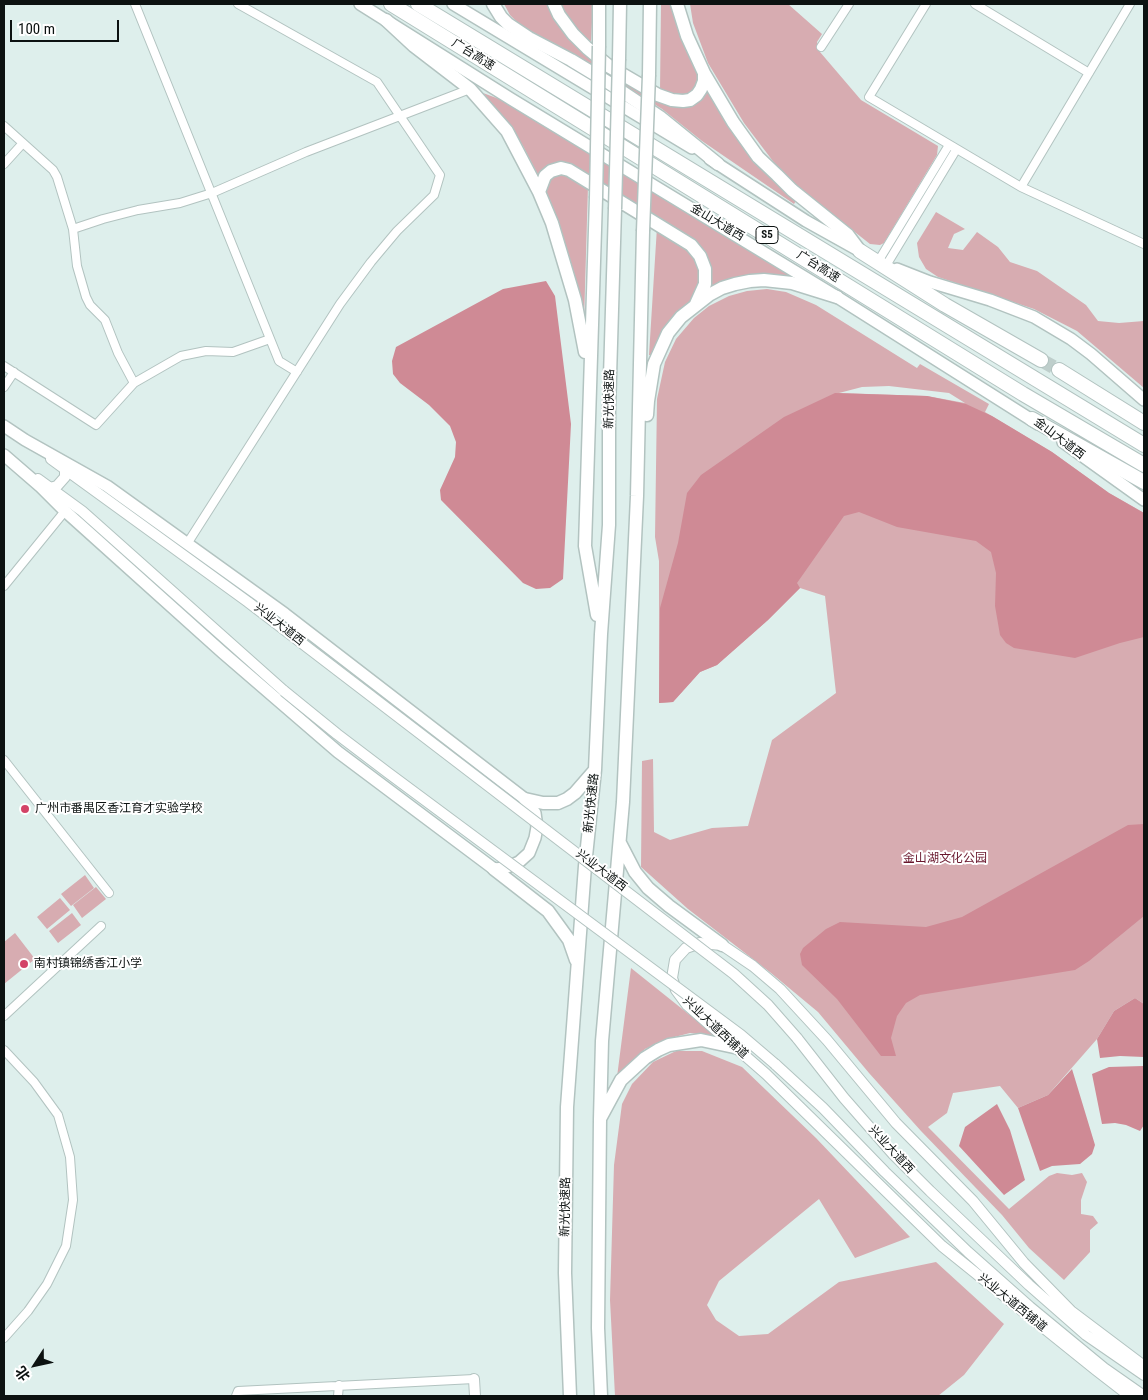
<!DOCTYPE html>
<html>
<head>
<meta charset="utf-8">
<style>
  body { margin:0 }
  #map { position:relative; width:1148px; height:1400px; overflow:hidden; background:#deefec; font-family:"Roboto Condensed","Noto Sans SC",sans-serif }
  canvas { display:block }
  .frame { position:absolute; inset:0; border:5px solid #0c1211; pointer-events:none }
  .north { position:absolute; left:10px; top:1340px; width:50px; height:50px; -webkit-text-stroke:4px #fff; paint-order:stroke; rotate:235deg; font-size:14px; font-weight:700; line-height:20px; text-align:center; color:#0c1211 }
  .north::after { content:''; display:block; margin:auto; width:18px; height:22px; background:#0c1211; clip-path:polygon(50% 0,100% 100%,50% 72%,0 100%) }
  .scale { position:absolute; left:10px; top:20px; width:109px; height:22px; box-sizing:border-box; border:2px solid #0c1211; border-top:0; padding-left:6px; font-size:15px; line-height:18px; white-space:nowrap; color:#0c1211; -webkit-text-stroke:4px #fff; paint-order:stroke }
</style>
</head>
<body>
<div id="map">
<canvas width="1148" height="1400"></canvas>
<div class="frame"></div>
<div class="north">北</div>
<div class="scale">100 m</div>
</div>
<script>
const context = document.querySelector('canvas').getContext('2d');
context.lineJoin = 'round';
function fillPath(path, color) {
  context.fillStyle = color;
  context.fill(path, 'evenodd');
}
function shape(rows) {
  const path = new Path2D();
  for (const r of rows) {
    path.moveTo(r[0], r[1]);
    for (let i = 2; i < r.length; i += 2) path.lineTo(r[i], r[i + 1]);
  }
  return path;
}
function strokePath(path, color, width, dash) {
  context.strokeStyle = color;
  context.lineWidth = width;
  context.lineCap = dash ? 'butt' : 'round';
  context.setLineDash(dash || []);
  context.stroke(path);
}
function label(font, color, halo, rows, align = 'center') {
  context.font = font + ' "Roboto Condensed","Noto Sans SC",sans-serif';
  context.lineWidth = 4;
  context.setLineDash([]);
  context.textBaseline = 'middle';
  context.strokeStyle = halo;
  context.fillStyle = color;
  for (const [text, x, y, turn = 0] of rows) {
    context.save();
    context.translate(x, y);
    context.rotate((+turn || 0) * Math.PI / 180);
    context.textAlign = isNaN(turn) ? turn : align;
    if (halo) context.strokeText(text, 0, 0);
    context.fillText(text, 0, 0);
    context.restore();
  }
}
const green = shape([
  [504,4,549,4,555,18,668,105,680,108,695,105,702,98,708,89,797,199,794,204,702,141,662,109,588,62,535,34,518,23,510,15],
  [558,4,593,4,591,41,585,39],
  [661,4,673,4,699,73,697,89,690,94,680,96,660,90],
  [690,4,788,4,822,34,817,42,820,52,861,100,938,146,937,155,884,243,880,245,870,244,785,177,744,123,708,63,693,23],
  [483,93,510,103,796,279,706,292,707,261,565,164,539,177,523,146,510,127],
  [565,173,588,186,584,321,546,194,545,184,549,177],
  [936,212,965,229,954,234,948,248,963,250,977,232,998,247,1010,262,1037,271,1086,305,1098,321,1119,323,1144,321,1144,388,1077,331,1034,309,938,277,926,269,919,257,917,243],
  [657,227,694,254,701,269,701,284,692,302,653,355,649,355],
  [767,289,786,292,816,305,917,368,920,364,989,404,985,412,1052,452,1109,493,1144,513,1144,1004,1135,998,1114,1011,1097,1039,1048,1095,1018,1108,1000,1086,953,1093,947,1113,928,1127,1009,1209,1049,1176,1057,1173,1072,1175,1082,1173,1087,1182,1081,1200,1081,1214,1093,1216,1098,1223,1090,1230,1090,1252,1064,1280,1029,1248,1002,1215,921,1131,869,1073,818,1012,771,973,688,909,641,867,642,761,653,759,654,832,670,840,712,828,748,826,772,740,836,693,825,596,800,588,768,620,717,665,700,672,673,702,659,703,659,561,655,537,657,399,665,362,676,339,694,318,709,306,729,296,747,291],
  [889,386,949,393,965,403,927,396,839,393,862,387],
  [85,875,94,888,71,906,61,894],
  [96,887,106,899,82,918,73,905],
  [60,898,70,910,47,929,37,917],
  [72,913,81,925,58,943,49,931],
  [15,933,35,959,4,984,4,942],
  [631,968,716,1036,690,1033,667,1039,645,1049,631,1062,617,1077],
  [676,1051,702,1051,742,1067,816,1138,910,1237,855,1258,819,1199,719,1281,707,1305,716,1320,739,1336,768,1334,839,1282,936,1262,1004,1324,964,1375,938,1396,615,1396,610,1300,614,1165,622,1104,632,1084,653,1062]
]);
const water = shape([
  [546,281,555,296,571,424,563,579,550,588,536,589,523,583,441,500,440,490,455,457,456,442,450,426,429,405,400,383,393,374,392,361,396,347,503,289],
  [835,393,927,396,966,404,992,416,1052,452,1109,493,1144,513,1144,637,1120,643,1075,658,1014,648,1006,643,1000,635,995,606,996,573,991,552,976,541,897,527,859,512,844,516,797,583,800,588,768,620,717,665,700,672,673,702,659,703,660,608,678,543,687,493,701,475,784,417],
  [1144,824,1144,916,1089,961,1075,970,920,995,906,1003,897,1016,891,1038,896,1056,881,1056,837,999,802,965,800,954,803,948,826,929,840,922,926,927,962,917,1128,825],
  [1135,998,1144,1004,1144,1057,1120,1056,1100,1058,1097,1039,1114,1011],
  [1143,1066,1144,1067,1144,1125,1140,1131,1126,1125,1115,1123,1102,1124,1092,1074,1109,1067],
  [1072,1069,1095,1145,1092,1154,1080,1164,1052,1166,1040,1171,1018,1108,1048,1095],
  [997,1104,1010,1130,1025,1180,1004,1195,959,1146,965,1127]
]);
const motorwayTunnel = shape([
  [1041,360,1059,370]
]);
const minor = shape([
  [135,4,279,361,297,372],
  [926,4,869,97,1021,187,1130,4],
  [975,4,1089,73],
  [821,47,849,4],
  [4,126,53,170,57,177,73,229,77,266,86,297,90,305,105,320,118,353,134,383,181,356,206,351,233,352,270,339],
  [4,164,23,143],
  [1021,187,1144,244],
  [73,229,103,219,138,210,180,203,212,193,306,152,470,89],
  [879,260,949,145],
  [887,264,956,150],
  [4,366,96,425,134,383],
  [4,387,14,372],
  [187,544,340,304,371,262,397,231,434,195,440,175,377,82,238,4],
  [4,586,65,511],
  [4,760,109,893],
  [4,1016,101,926],
  [4,1050,34,1082,58,1115,70,1157,73,1200,66,1246,47,1284,28,1311,4,1338],
  [236,1396,238,1391,474,1379],
  [338,1396,339,1385]
]);
const tertiary = shape([
  [51,459,248,602,290,634],
  [38,479,82,511,284,691],
  [50,488,57,486,65,477,65,470],
  [797,1038,844,1098,893,1154,930,1191,1029,1285,1086,1335,1144,1375],
  [775,1064,823,1108,885,1172,968,1252,1030,1307,1104,1368,1144,1396],
  [474,1379,475,1396],
  [1133,1396,1127,1394,1096,1370,942,1246,766,1074,687,1005,676,990,672,978,675,960,686,948,700,943,722,945,753,966,780,989,827,1040,896,1123,973,1201,1024,1263,1071,1311,1144,1366]
]);
const secondary = shape([
  [360,4,511,99,837,297,1038,424],
  [453,4,692,148],
  [710,159,806,221,858,250],
  [897,269,930,282,990,300,1034,317,1071,339,1091,354,1144,400],
  [4,426,25,440,107,486,285,614,525,799,535,813,537,827,535,838,529,853,519,862,505,868,494,869,338,752,222,652,65,511,41,487,4,455],
  [1063,442,1144,500]
]);
const trunk = shape([
  [493,4,501,17,508,24,529,38,571,60,609,83,660,117,718,164],
  [554,4,559,15,573,34,587,48,610,67,658,95,672,100,683,101,690,100,697,95,701,89,704,81,704,73],
  [599,4,599,46],
  [677,4,687,36,704,73,733,122,758,157,777,175,792,190,848,235,860,251],
  [386,20,414,46,470,89,507,131,539,192,552,223,575,300,585,352],
  [619,59,620,4],
  [649,75,650,4],
  [539,192,545,176,551,171,561,168,569,170,691,245,700,256,705,269,705,284,696,304],
  [596,198,585,546,597,615],
  [647,415,648,401,654,364,668,333,681,317,709,295,722,288,735,284,750,281,764,280,792,283,837,297],
  [525,799,543,803,558,803,567,799,575,793,595,770],
  [620,843,635,872,648,888,669,906,722,945],
  [494,869,548,911,569,940,576,960],
  [601,1117,621,1080,645,1058,658,1050,669,1045,701,1040,734,1047],
  [570,1396,565,1273,567,1107,585,866,595,770,601,634,609,525,609,410,615,209],
  [601,1396,598,1328,600,1119,602,1041,623,802,637,496,643,231]
]);
const motorway = shape([
  [391,4,1023,394,1144,465],
  [418,4,1144,445],
  [860,251,945,305,1041,360],
  [1059,370,1144,423],
  [1032,419,1144,482]
]);
const tertiaryBridge = shape([
  [290,634,734,974,768,1005,797,1038],
  [284,691,337,734,387,772,741,1035,775,1064]
]);
const trunkBridge = shape([
  [596,198,599,46],
  [615,209,619,59],
  [643,231,649,75]
]);
const markers = [
  [25,809,5,"#d34367"],
  [24,964,5,"#d34367"]
];
const shields = [
  [767,235,22]
];
const shieldNames = [
  ["S5",767,235]
];
const streetNames = [
  ["广台高速",473,55,32],
  ["金山大道西",717,223,31],
  ["广台高速",818,267,32],
  ["新光快速路",610,399,-89],
  ["金山大道西",1059,439,37],
  ["兴业大道西",279,625,38],
  ["新光快速路",592,803,-84],
  ["兴业大道西",601,871,37],
  ["兴业大道西铺道",715,1028,43],
  ["兴业大道西",891,1150,47],
  ["新光快速路",566,1207,-89],
  ["兴业大道西铺道",1012,1303,39]
];
const poiNames = [
  ["广州市番禺区香江育才实验学校",35,809],
  ["南村镇锦绣香江小学",34,964]
];
const parkNames = [
  ["金山湖文化公园",945,859]
];
fillPath(green, '#d7acb1');
fillPath(water, '#cf8a95');
strokePath(motorwayTunnel, '#bececb', 14, [14, 7]);
strokePath(minor, '#b2c3c0', 10);
strokePath(tertiary, '#b2c3c0', 12);
strokePath(secondary, '#b2c3c0', 14);
strokePath(trunk, '#b2c3c0', 15);
strokePath(motorway, '#b2c3c0', 16);
strokePath(minor, '#fff', 8);
strokePath(tertiary, '#fff', 10);
strokePath(secondary, '#fff', 11);
strokePath(trunk, '#fff', 12);
strokePath(motorway, '#fff', 14);
strokePath(tertiaryBridge, '#b2c3c0', 12, []);
strokePath(trunkBridge, '#b2c3c0', 15, []);
strokePath(tertiaryBridge, '#fff', 10);
strokePath(trunkBridge, '#fff', 12);
for (const [x, y, r, color] of markers) {
  const dot = new Path2D();
  dot.arc(x, y, r, 0, 2 * Math.PI);
  context.fillStyle = color;
  context.fill(dot);
  strokePath(dot, '#fff', 2);
}
for (const [x, y, w] of shields) {
  const box = new Path2D();
  box.roundRect(x - w / 2, y - 8.5, w, 17, 4);
  context.fillStyle = '#fff';
  context.fill(box);
  strokePath(box, '#0c1211', 1);
}
label('bold 11px', '#0c1211', null, shieldNames);
label('12px', '#0c1211', '#fff', streetNames);
label('12px', '#0c1211', '#fff', poiNames, 'left');
label('12px', '#68162c', '#fff', parkNames);
</script>
</body>
</html>
